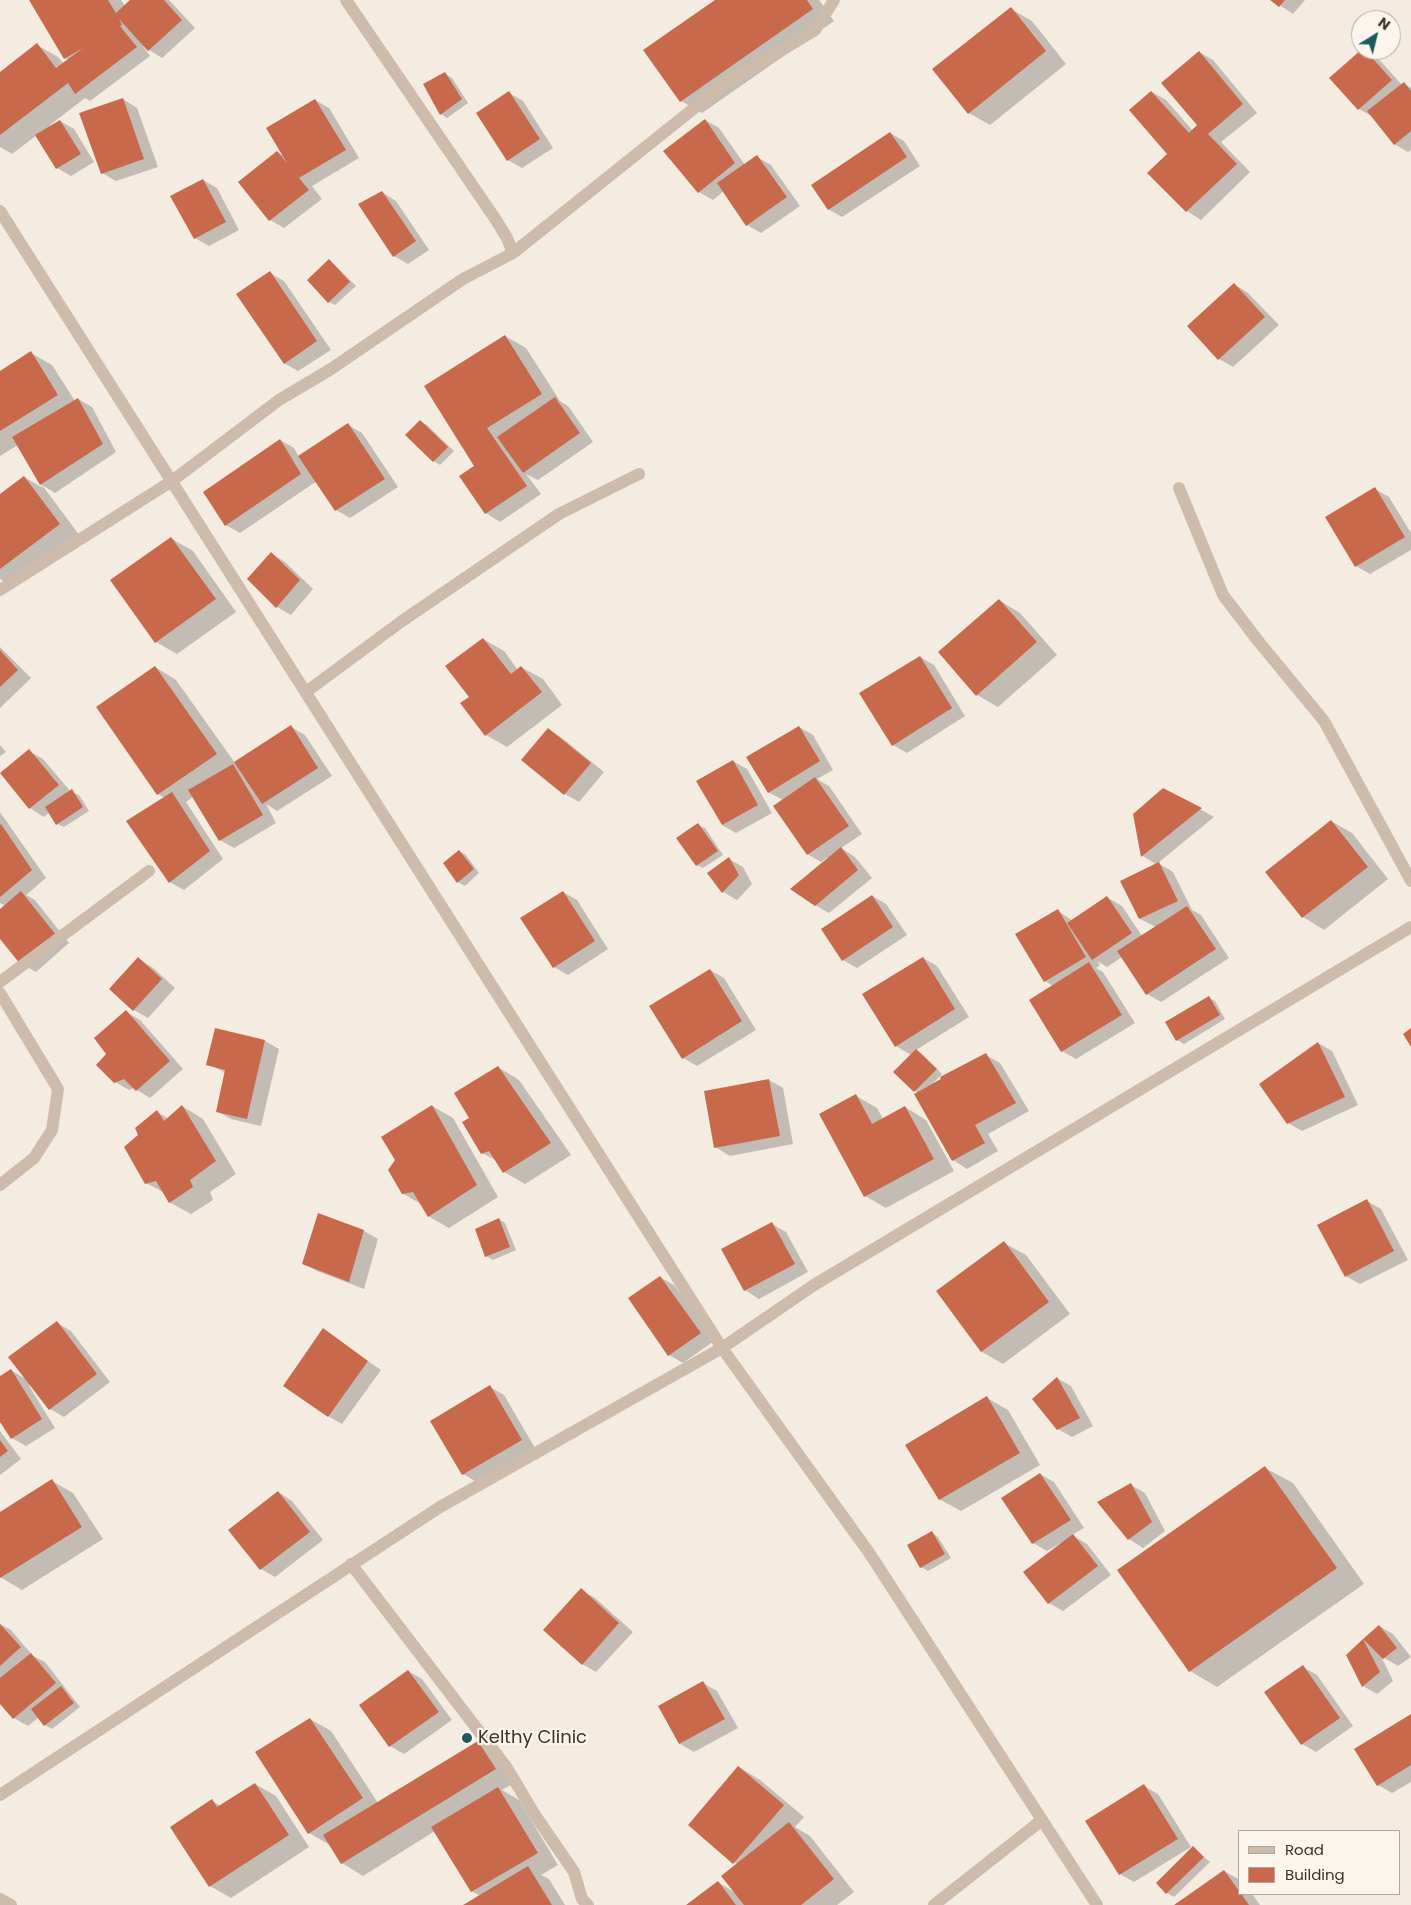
<!DOCTYPE html>
<html>
<head>
<meta charset="utf-8">
<style>
  body { margin:0 }
  #map { position:relative; width:1411px; height:1905px; overflow:hidden; background:#f4ebe1; font-family:Poppins,sans-serif }
  canvas { display:block }
  .legend { position:absolute; left:1238px; top:1830px; width:162px; height:65px; box-sizing:border-box; background:#fbf5ee; border:1px solid #aea6a0; margin:0; padding:6px 9px; list-style:none; font-size:15px; color:#3b302b }
  .legend li { display:flex; align-items:center; gap:10px; height:25px }
  .legend b { width:25px; border:1px solid #aea6a0 }
  .north { position:absolute; left:1351px; top:10px; width:50px; height:50px; box-sizing:border-box; background:#fbf5ee; border:1px solid #aea6a0; border-radius:50%; rotate:36deg; font-size:14px; font-weight:700; line-height:20px; text-align:center; color:#3b302b }
  .north::after { content:''; display:block; margin:auto; width:18px; height:22px; background:#1f5a5e; clip-path:polygon(50% 0,100% 100%,50% 72%,0 100%) }
</style>
</head>
<body>
<div id="map">
<canvas width="1411" height="1905"></canvas>
<ul class="legend">
<li><b style="height:6px;background:#cdbbac"></b>Road</li>
<li><b style="height:14px;background:#c8694b"></b>Building</li>
</ul>
<div class="north">N</div>
</div>
<script>
const context = document.querySelector('canvas').getContext('2d');
context.lineJoin = 'round';
function fillPath(path, color) {
  context.fillStyle = color;
  context.fill(path, 'evenodd');
}
function shape(rows) {
  const path = new Path2D();
  for (const r of rows) {
    path.moveTo(r[0], r[1]);
    for (let i = 2; i < r.length; i += 2) path.lineTo(r[i], r[i + 1]);
  }
  return path;
}
function strokePath(path, color, width, dash) {
  context.strokeStyle = color;
  context.lineWidth = width;
  context.lineCap = dash ? 'butt' : 'round';
  context.setLineDash(dash || []);
  context.stroke(path);
}
function label(font, color, halo, rows, align = 'center') {
  context.font = font + ' Poppins,sans-serif';
  context.lineWidth = 4.5;
  context.setLineDash([]);
  context.textBaseline = 'middle';
  context.strokeStyle = halo;
  context.fillStyle = color;
  for (const [text, x, y, turn = 0] of rows) {
    context.save();
    context.translate(x, y);
    context.rotate((+turn || 0) * Math.PI / 180);
    context.textAlign = isNaN(turn) ? turn : align;
    if (halo) context.strokeText(text, 0, 0);
    context.fillText(text, 0, 0);
    context.restore();
  }
}
const shadow = shape([
  [31,0,121,0,125,6,132,0,169,0,195,28,162,58,149,50,144,45,143,46,150,56,90,101,85,98,50,125,51,127,60,121,74,129,94,162,71,176,57,168,37,135,12,154,0,147,0,73,37,45,58,57,64,64,69,60,65,58],
  [717,0,819,0,834,21,702,113,681,101],
  [1272,0,1305,0,1293,14],
  [1011,9,1032,21,1066,64,990,125,969,113],
  [1362,50,1377,57,1402,85,1404,84,1411,88,1411,150,1408,152,1394,144,1373,117,1359,109],
  [1199,52,1213,60,1257,113,1221,142,1250,172,1201,220,1187,211,1149,173,1168,154,1152,92,1166,100,1193,131,1199,125],
  [445,74,452,78,468,103,447,118,441,114],
  [509,93,523,101,553,148,522,168,508,160],
  [123,99,137,108,158,167,116,181,102,173],
  [315,100,329,108,359,158,312,186,322,199,284,228,270,220,239,182,277,152,285,156],
  [705,120,719,128,745,165,757,157,771,165,800,206,761,233,747,225,724,191,713,200,699,192],
  [890,133,904,141,920,166,842,217,828,209],
  [203,180,217,188,239,230,209,246,195,238],
  [382,192,396,201,429,250,408,264,394,256],
  [329,261,335,265,356,286,335,305,329,302],
  [270,273,284,281,331,350,298,371,284,363],
  [1234,284,1248,293,1279,325,1233,367,1219,359],
  [505,336,526,348,560,401,569,407,593,442,538,480,526,474,541,494,500,522,486,513,461,476,476,466],
  [31,353,52,365,75,401,78,399,92,407,116,452,55,493,42,485,80,536,14,587,0,579,0,496,24,477,43,488,18,445,0,456,0,372],
  [420,421,427,425,454,451,440,465,434,461],
  [348,425,362,433,398,487,350,518,336,510,317,481,240,533,226,525,280,440,294,448,299,457],
  [1375,489,1389,497,1411,533,1411,550,1370,574,1356,566],
  [172,539,193,551,236,612,177,654,156,642],
  [272,554,285,562,313,589,291,615,277,607,249,578],
  [999,600,1020,613,1057,655,998,707,977,695],
  [483,639,504,651,518,670,521,667,543,679,562,705,507,747,486,735,470,697],
  [0,647,31,678,0,708],
  [920,657,934,665,965,716,907,753,893,745],
  [155,667,176,680,235,763,291,727,305,735,332,776,277,811,266,804,276,823,234,848,220,840,194,796,186,802,223,859,184,890,170,882,165,798,158,794,98,708],
  [799,727,813,735,833,770,817,779,829,786,862,834,841,848,855,857,872,878,829,913,815,905,829,859,828,857,821,862,807,854,783,800,768,792],
  [548,729,562,738,604,772,579,802,565,794,523,760],
  [0,745,6,752,0,756],
  [29,751,43,759,71,792,79,795,89,811,64,827,57,824,50,812,44,817,30,808,2,773],
  [733,761,747,769,772,813,736,833,722,825],
  [1164,789,1214,817,1158,863,1173,872,1192,910,1201,915,1229,958,1161,1002,1147,994,1122,957,1107,967,1097,961,1100,965,1096,968,1103,972,1135,1023,1076,1059,1062,1051,1053,986,1045,981,1058,911,1073,921,1108,898,1122,906,1142,936,1156,927,1140,919,1122,881,1157,865,1143,856,1134,814],
  [0,812,46,878,26,895,35,900,69,943,36,972,22,964,0,937,0,910,5,906,0,903],
  [1331,821,1352,833,1388,879,1324,930,1303,917,1267,872],
  [698,825,705,828,723,855,703,868,697,865],
  [459,851,466,855,479,873,465,886,458,882],
  [729,859,743,867,752,884,737,900,723,892],
  [563,892,577,900,608,949,568,975,554,967],
  [872,896,886,904,907,935,857,968,843,960],
  [923,958,937,966,969,1017,916,1050,922,1054,942,1074,932,1084,986,1055,1000,1063,1029,1111,988,1134,998,1151,967,1169,953,1160,916,1094,918,1093,895,1072,911,1055,896,1046],
  [138,959,152,967,175,988,148,1018,134,1010],
  [710,970,724,978,756,1030,697,1066,683,1058],
  [1209,998,1215,1001,1225,1019,1184,1044,1177,1040],
  [126,1012,140,1020,183,1069,150,1098,134,1088,129,1090,115,1082,108,1054],
  [265,1041,279,1049,261,1126,231,1119,217,1111,226,1073,208,1064],
  [1318,1043,1332,1051,1358,1105,1302,1131,1288,1123],
  [498,1067,519,1080,571,1155,525,1184,504,1172,497,1161,482,1153,470,1118],
  [769,1080,783,1088,793,1144,730,1156,715,1147],
  [856,1096,877,1108,883,1119,905,1107,926,1120,954,1171,886,1208,865,1196],
  [182,1106,203,1119,236,1174,210,1192,213,1200,191,1214,169,1202,165,1193,146,1183,140,1135,157,1112,169,1119],
  [432,1106,453,1118,498,1197,449,1228,428,1216,421,1204,402,1193],
  [1367,1201,1381,1209,1408,1260,1360,1284,1346,1276],
  [319,1214,364,1231,378,1239,364,1289,317,1271,303,1263],
  [499,1219,505,1223,516,1250,493,1260,486,1256],
  [772,1224,786,1232,808,1272,759,1299,745,1290],
  [1004,1243,1026,1255,1070,1314,1003,1364,982,1352,938,1292],
  [660,1277,674,1285,714,1341,683,1363,669,1355],
  [57,1323,71,1331,110,1382,64,1417,50,1409,31,1385,29,1386,55,1428,26,1446,12,1438,0,1419,0,1377,11,1370,27,1380],
  [323,1330,381,1370,342,1424,328,1416],
  [1057,1378,1071,1386,1093,1426,1072,1437,1058,1429],
  [490,1387,504,1395,535,1448,477,1482,463,1474],
  [987,1398,1008,1410,1040,1465,961,1511,939,1499],
  [0,1431,21,1459,0,1475],
  [1265,1468,1293,1483,1364,1584,1217,1687,1190,1671],
  [1040,1474,1054,1482,1084,1528,1072,1535,1087,1544,1111,1575,1063,1611,1049,1603,1062,1544,1061,1543,1047,1551,1033,1543,1003,1498],
  [52,1481,73,1493,103,1539,22,1590,0,1577,0,1513],
  [1131,1485,1145,1493,1165,1531,1143,1548,1129,1539,1099,1502],
  [278,1492,292,1501,323,1540,275,1577,261,1569,230,1530],
  [932,1533,938,1537,951,1558,928,1571,921,1567],
  [581,1590,595,1598,633,1632,596,1672,582,1664],
  [0,1624,11,1630,33,1656,45,1662,80,1707,52,1729,45,1725,39,1717,28,1726,14,1718,0,1702],
  [1379,1626,1393,1634,1411,1657,1398,1666,1381,1656,1393,1681,1377,1694,1363,1686,1347,1655],
  [1303,1667,1317,1675,1353,1726,1316,1752,1302,1744],
  [408,1671,422,1679,452,1720,404,1754,390,1746],
  [703,1683,717,1691,738,1728,694,1752,680,1744,660,1707],
  [1411,1715,1411,1782,1392,1793,1378,1785],
  [310,1719,331,1731,378,1803,478,1742,499,1754,516,1782,502,1790,519,1800,558,1865,541,1875,549,1879,565,1905,465,1905,480,1896,472,1891,435,1831,363,1876,342,1863,330,1845,309,1833],
  [739,1767,760,1780,804,1817,795,1827,810,1836,854,1892,837,1905,688,1905,718,1882,734,1892,737,1864,690,1825],
  [255,1784,276,1796,309,1847,231,1898,210,1886,212,1801,221,1806],
  [1144,1786,1158,1794,1191,1847,1134,1882,1120,1874],
  [1193,1848,1210,1862,1174,1897,1167,1893,1158,1883],
  [1224,1871,1240,1880,1240,1894,1252,1894,1260,1905,1176,1905]
]);
const building = shape([
  [29,0,108,0,116,13,130,0,164,0,182,20,148,51,119,19,122,25,120,26,137,47,75,94,68,83,0,135,0,72,37,43,56,68,83,48,64,59],
  [715,0,807,0,813,9,680,102,643,50],
  [1270,0,1285,0,1279,7],
  [1011,7,1046,51,968,114,932,69],
  [1361,50,1365,50,1392,80,1358,110,1329,78],
  [1199,51,1243,104,1208,134,1237,164,1186,212,1147,173,1167,154,1129,110,1151,91,1189,133,1197,125,1161,83],
  [445,72,462,99,440,115,423,84],
  [1404,82,1411,91,1411,131,1394,145,1367,111],
  [509,91,540,139,507,161,476,113],
  [123,98,144,159,101,174,79,113],
  [315,99,346,150,299,178,309,190,269,221,238,182,277,151,287,163,266,128],
  [705,119,735,163,698,193,663,151],
  [60,120,81,154,56,169,35,135],
  [890,132,907,157,828,210,811,185],
  [757,155,787,197,746,226,717,183],
  [203,179,226,222,194,239,170,196],
  [382,191,416,241,393,257,358,204],
  [329,259,350,282,328,303,307,280],
  [270,271,317,341,284,364,236,294],
  [1234,283,1265,317,1218,360,1187,326],
  [505,335,542,394,487,428,527,486,485,514,459,476,474,466,424,386],
  [31,351,58,395,0,431,0,371],
  [555,397,580,433,523,473,497,437],
  [78,398,103,444,40,485,12,437],
  [420,420,448,447,433,462,405,435],
  [348,423,385,479,335,511,298,456],
  [280,439,301,474,225,526,203,492],
  [24,476,60,524,0,569,0,494],
  [1375,487,1405,537,1355,567,1325,517],
  [171,537,216,599,155,643,110,580],
  [271,552,300,580,276,608,247,579],
  [999,599,1037,642,976,696,938,652],
  [483,638,511,674,521,666,542,692,485,736,460,703,469,697,445,666],
  [0,650,18,670,0,687],
  [920,656,952,708,892,746,859,693],
  [155,666,217,754,157,795,96,707],
  [291,725,318,768,262,804,234,762],
  [799,726,820,761,768,793,746,757],
  [548,728,591,763,564,795,521,760],
  [29,749,59,785,29,809,0,773],
  [733,760,758,805,722,825,696,781],
  [233,764,263,815,219,841,188,790],
  [815,777,849,826,807,855,773,806],
  [1163,788,1202,808,1141,857,1133,814],
  [72,789,83,807,56,825,45,807],
  [172,792,210,851,169,883,126,821],
  [1331,820,1368,867,1302,918,1265,872],
  [698,823,718,851,696,866,676,838],
  [1,824,32,870,0,897,0,825],
  [841,847,858,870,815,906,790,889],
  [459,850,474,869,457,883,443,863],
  [729,857,739,875,722,893,707,873],
  [1159,862,1178,901,1139,919,1120,881],
  [21,891,56,935,21,965,0,939,0,909],
  [563,891,595,941,553,968,520,918],
  [872,895,893,927,842,961,821,929],
  [1107,896,1132,933,1092,960,1067,923],
  [1187,906,1216,949,1146,995,1117,951],
  [1058,909,1086,957,1044,982,1015,934],
  [138,957,162,979,133,1011,109,989],
  [923,957,955,1009,895,1047,862,994],
  [1089,962,1122,1015,1061,1052,1029,1000],
  [710,969,742,1021,682,1059,649,1006],
  [1209,996,1220,1015,1176,1041,1165,1022],
  [126,1010,170,1061,136,1091,124,1079,114,1083,96,1065,106,1054,94,1038],
  [215,1028,265,1040,247,1119,216,1112,225,1070,206,1065],
  [1411,1028,1411,1047,1403,1034],
  [1318,1042,1345,1097,1287,1124,1259,1084],
  [916,1049,937,1069,914,1092,893,1072],
  [986,1053,1016,1103,975,1125,985,1143,952,1161,914,1094,941,1079,940,1077],
  [498,1066,551,1143,503,1173,489,1151,481,1154,462,1122,469,1118,454,1093],
  [769,1079,780,1136,714,1148,704,1091],
  [856,1094,872,1124,905,1106,934,1159,864,1197,819,1114],
  [182,1105,216,1161,190,1180,193,1187,169,1203,156,1181,145,1184,124,1147,138,1135,135,1128,157,1110,164,1121],
  [432,1105,477,1185,428,1217,413,1192,402,1194,388,1170,395,1160,381,1137],
  [1367,1199,1394,1251,1345,1277,1317,1225],
  [318,1213,364,1230,349,1282,302,1264],
  [499,1218,510,1247,485,1257,475,1229],
  [772,1222,795,1264,744,1291,721,1249],
  [1004,1241,1049,1302,981,1352,936,1291],
  [660,1276,701,1333,668,1356,628,1298],
  [57,1321,97,1374,49,1410,8,1357],
  [323,1328,368,1361,328,1417,283,1386],
  [11,1369,42,1419,11,1439,0,1422,0,1376],
  [1057,1377,1080,1418,1057,1430,1032,1399],
  [490,1385,522,1440,462,1475,430,1421],
  [987,1396,1020,1453,939,1500,905,1445],
  [0,1440,8,1451,0,1457],
  [1265,1466,1337,1568,1189,1672,1117,1570],
  [1040,1473,1071,1520,1032,1544,1001,1498],
  [52,1479,82,1527,0,1578,0,1512],
  [1131,1483,1152,1522,1128,1540,1097,1502],
  [278,1491,310,1532,260,1570,228,1530],
  [932,1531,945,1554,920,1568,907,1545],
  [1073,1534,1098,1566,1048,1604,1023,1572],
  [581,1588,619,1623,582,1665,543,1630],
  [0,1624,21,1647,0,1666],
  [1379,1625,1397,1648,1383,1659,1363,1639],
  [1363,1639,1380,1672,1362,1687,1346,1655],
  [31,1653,56,1683,13,1719,0,1704,0,1678],
  [1303,1665,1340,1718,1301,1745,1264,1692],
  [408,1670,439,1712,389,1747,359,1705],
  [703,1681,725,1719,679,1744,658,1706],
  [61,1686,74,1703,44,1726,31,1709],
  [1411,1714,1411,1765,1377,1786,1354,1749],
  [310,1718,363,1798,308,1834,255,1752],
  [478,1741,496,1769,341,1864,323,1835],
  [738,1766,784,1805,733,1864,688,1825],
  [255,1783,289,1835,209,1887,170,1827,212,1799,217,1807],
  [1144,1784,1178,1839,1119,1875,1085,1821],
  [498,1787,538,1853,471,1892,431,1827],
  [789,1822,834,1879,801,1905,744,1905,721,1876],
  [1193,1846,1204,1857,1166,1894,1156,1883],
  [528,1866,552,1905,463,1905],
  [1224,1870,1249,1905,1174,1905],
  [718,1881,736,1905,686,1905]
]);
const minor = shape([
  [0,211,722,1348,870,1554,1097,1905],
  [513,253,722,86,815,30,834,0],
  [1179,488,1223,595,1259,642,1324,721,1411,881],
  [0,590,172,481,279,400,331,369,463,279,513,253,507,238,496,220,346,0],
  [306,692,402,621,559,514,639,474],
  [0,982,149,871],
  [0,993,58,1089,52,1130,34,1158,0,1185],
  [351,1564,507,1768,535,1815,574,1872,582,1899,588,1905],
  [0,1795,440,1507,722,1348,814,1285,1411,927],
  [0,1899,11,1905],
  [934,1905,1042,1820]
]);
const markers = [
  [467,1738,6,"#1f5a5e"]
];
const poiNames = [
  ["Kelthy Clinic",478,1738]
];
fillPath(shadow, '#0003');
fillPath(building, '#c8694b');
strokePath(minor, '#cdbbac', 12);
for (const [x, y, r, color] of markers) {
  const dot = new Path2D();
  dot.arc(x, y, r, 0, 2 * Math.PI);
  context.fillStyle = color;
  context.fill(dot);
  strokePath(dot, '#fbf5ee', 2);
}
label('18px', '#3b302b', '#fbf5ee', poiNames, 'left');
</script>
</body>
</html>
